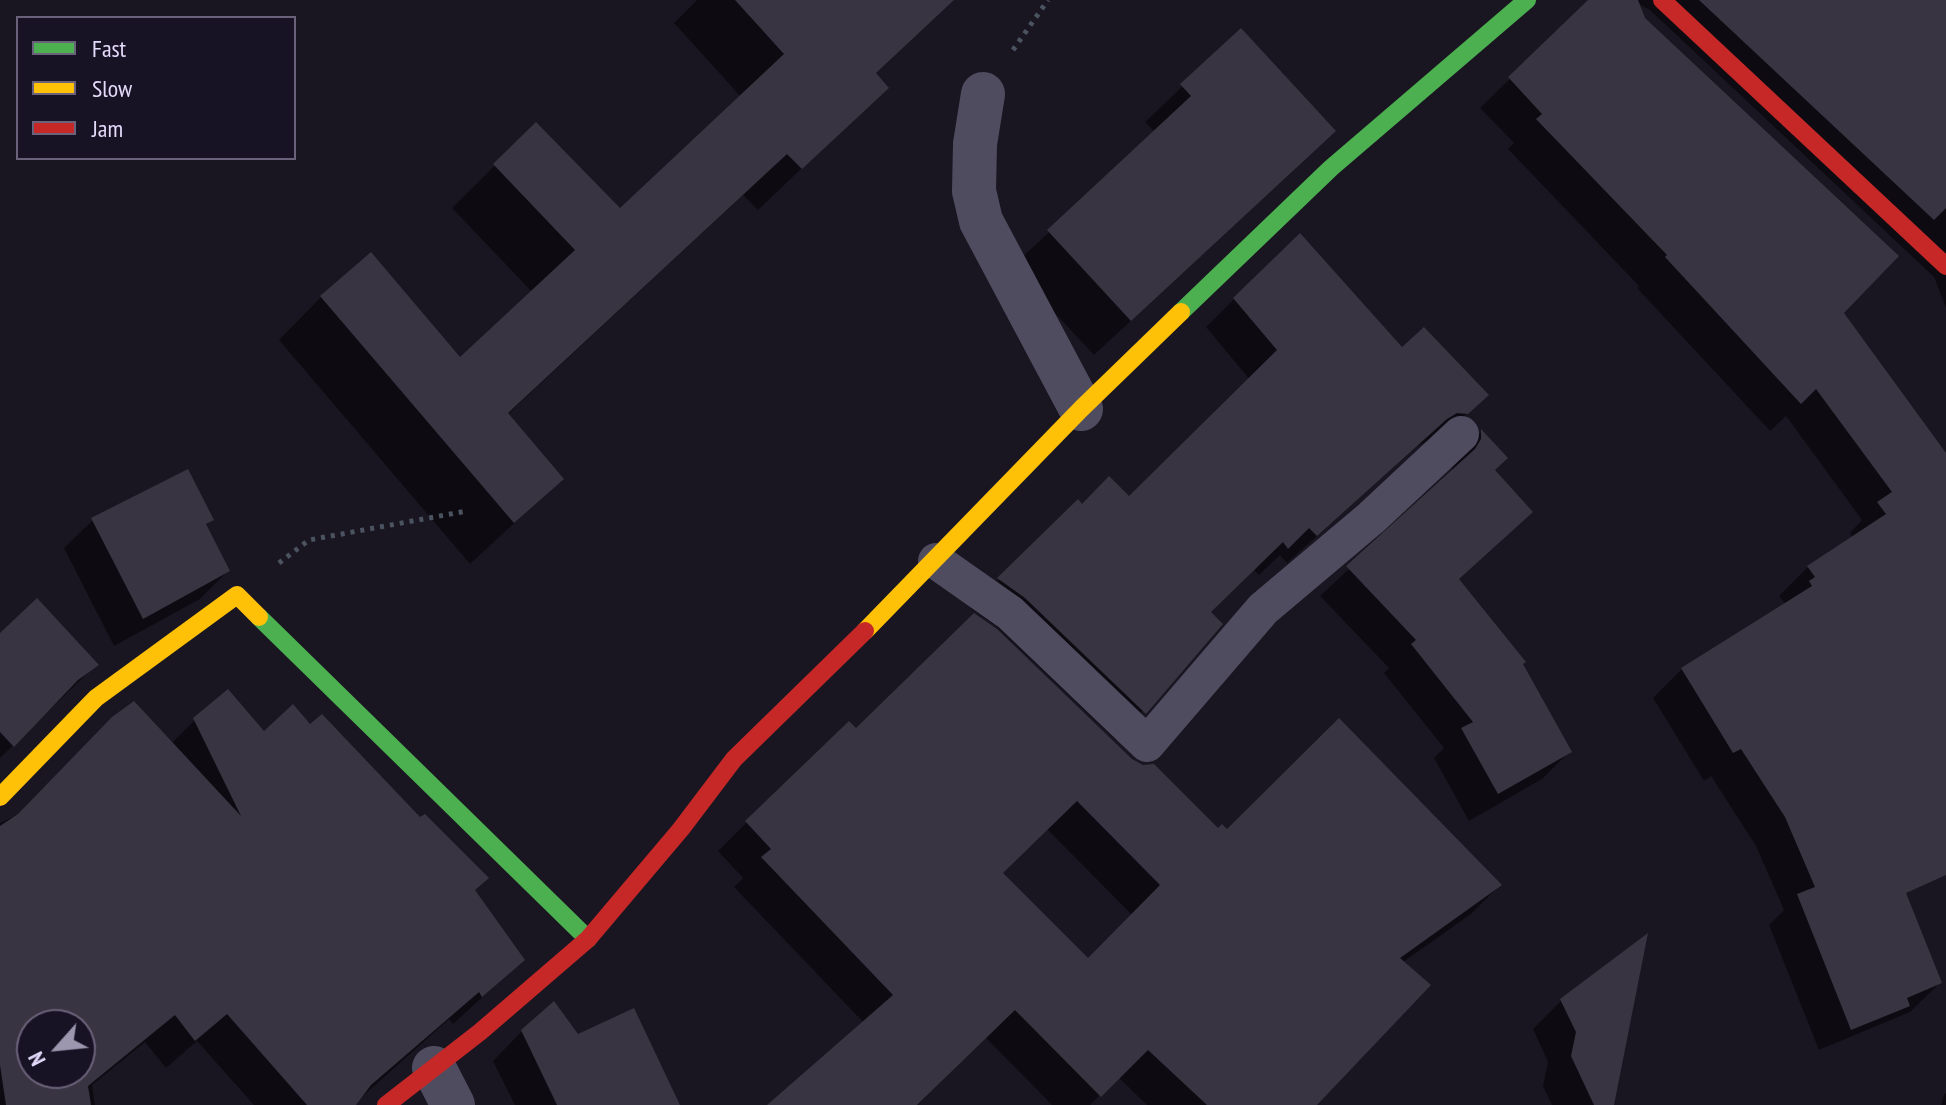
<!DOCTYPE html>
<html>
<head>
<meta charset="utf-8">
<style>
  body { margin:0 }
  #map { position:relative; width:1946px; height:1105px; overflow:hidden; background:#191621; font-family:"PT Sans Narrow",sans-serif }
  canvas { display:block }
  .legend { position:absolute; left:16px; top:16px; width:280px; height:144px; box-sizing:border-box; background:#181225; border:2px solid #69627a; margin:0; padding:10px 14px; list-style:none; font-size:24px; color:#e3dbfa }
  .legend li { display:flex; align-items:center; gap:16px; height:40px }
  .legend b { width:40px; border:2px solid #69627a }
  .north { position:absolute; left:16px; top:1009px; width:80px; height:80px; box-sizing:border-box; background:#181225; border:2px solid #69627a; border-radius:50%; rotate:243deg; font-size:22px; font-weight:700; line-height:32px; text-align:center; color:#e3dbfa }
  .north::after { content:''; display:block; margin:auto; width:28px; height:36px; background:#9c96ae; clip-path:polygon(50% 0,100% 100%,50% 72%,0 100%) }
</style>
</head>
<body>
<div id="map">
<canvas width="1946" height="1105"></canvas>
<ul class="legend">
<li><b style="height:10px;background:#4caf50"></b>Fast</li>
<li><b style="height:10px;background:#ffc107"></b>Slow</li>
<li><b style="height:10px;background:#c62828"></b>Jam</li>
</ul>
<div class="north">N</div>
</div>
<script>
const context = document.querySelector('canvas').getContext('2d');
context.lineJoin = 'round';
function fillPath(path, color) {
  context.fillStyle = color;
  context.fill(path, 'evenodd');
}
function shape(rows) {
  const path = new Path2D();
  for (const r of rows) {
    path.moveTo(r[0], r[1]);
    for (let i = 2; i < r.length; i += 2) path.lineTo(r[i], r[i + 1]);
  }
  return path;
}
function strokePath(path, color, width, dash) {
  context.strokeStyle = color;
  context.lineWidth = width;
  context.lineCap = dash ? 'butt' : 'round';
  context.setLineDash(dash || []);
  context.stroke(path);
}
const shadow = shape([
  [697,0,953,0,874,75,886,88,758,210,743,195,507,415,562,479,470,564,279,340,321,297,460,360,532,292,452,208,536,125,620,211,741,97,674,23],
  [1591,0,1946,0,1946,308,1934,277,1650,10,1639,4,1636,7,1841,313,1946,455,1946,868,1905,892,1940,983,1910,1012,1819,1050,1769,925,1784,910,1756,846,1711,776,1704,781,1653,698,1682,669,1786,605,1779,596,1808,567,1853,538,1850,533,1862,520,1786,416,1770,431,1637,288,1639,286,1508,149,1514,143,1480,108],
  [1241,31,1297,167,1094,355,1012,267,1155,132,1145,122],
  [1234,299,1402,350,1486,395,1437,442,1427,441,1416,447,1287,563,1280,555,1259,575,1253,569,1209,612,1220,624,1116,740,996,626,970,608,1078,502,1082,506,1129,499,1250,380,1206,327],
  [1481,432,1493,471,1457,580,1521,664,1570,751,1542,779,1469,821,1434,758,1444,748,1384,673,1389,668,1320,596,1451,474,1454,459],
  [93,520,211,520,205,526,228,571,200,599,114,646,64,548],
  [0,636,97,664,0,758],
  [195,720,263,734,473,890,523,960,453,1024,449,1019,353,1105,254,1105,197,1041,166,1068,145,1042,92,1085,95,1105,0,1105,0,823,171,744],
  [32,1025,80,1025,80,1073,32,1073],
  [856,731,1131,761,1218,831,1500,885,1471,914,1403,962,1314,1105,1147,1105,1118,1077,1090,1105,1052,1105,985,1037,918,1105,772,1105,864,1023,734,887,743,878,718,851,747,822],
  [1047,829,1133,916,1088,961,1001,873],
  [1561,1001,1612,1105,1552,1105,1543,1086,1548,1062,1533,1029],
  [522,1031,577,1037,678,1105,515,1105,493,1061],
  [1946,1093,1946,1105,1941,1105,1944,1095]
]);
const building = shape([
  [735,0,954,0,876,73,889,88,802,169,787,154,508,413,564,479,514,523,320,296,371,252,460,357,575,250,493,164,536,122,620,208,784,54],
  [1588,0,1638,0,1645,18,1899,256,1844,313,1946,453,1946,875,1906,893,1942,983,1907,998,1910,1006,1851,1030,1797,894,1815,887,1785,817,1741,749,1733,753,1681,668,1812,586,1809,581,1815,577,1807,566,1886,514,1877,502,1892,492,1816,389,1801,404,1665,257,1667,255,1536,119,1542,114,1508,77],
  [1699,0,1946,0,1946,208,1934,220],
  [1241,28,1336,131,1131,321,1047,230,1191,96,1180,84],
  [1300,233,1402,347,1424,327,1489,395,1468,414,1457,413,1447,419,1317,536,1309,528,1288,549,1283,542,1211,612,1223,624,1146,714,1025,598,997,578,1078,499,1082,504,1109,476,1129,496,1277,350,1233,298],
  [1481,429,1508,458,1495,470,1533,512,1459,579,1526,662,1523,664,1572,752,1498,794,1461,728,1473,722,1411,644,1416,640,1346,566,1475,449,1481,439],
  [188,469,214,520,206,524,230,571,143,619,91,518],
  [37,598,99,665,78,680,14,747,0,732,0,633],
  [974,613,997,629,1132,759,1143,765,1154,764,1218,828,1222,824,1227,829,1339,718,1502,885,1400,958,1431,985,1317,1105,1207,1105,1148,1050,1101,1097,1015,1010,917,1105,767,1105,893,995,761,857,771,849,745,821,849,721,856,728],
  [1077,801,1160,885,1088,958,1003,873],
  [228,689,264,731,293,704,310,724,322,714,420,817,425,814,489,878,475,890,525,960,482,997,479,992,371,1085,356,1105,307,1105,227,1014,195,1041,175,1015,88,1086,91,1105,6,1105,0,1065,0,826,18,814,112,717,134,701,241,816,193,718],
  [32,1025,80,1025,80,1073,32,1073],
  [1648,933,1614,1105,1594,1105,1571,1056,1576,1032,1560,999],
  [554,1001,578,1034,634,1008,680,1105,557,1105,521,1030]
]);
const path = shape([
  [1013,50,1048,0],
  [279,563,309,540,467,511]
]);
const lane = shape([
  [936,561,1010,613,1147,744,1263,609,1371,518,1461,434]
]);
const street = shape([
  [983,94,975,144,974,191,981,221,1081,409],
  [434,1068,453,1105]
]);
const fast = shape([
  [1181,312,1331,168,1527,0],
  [259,617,588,939]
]);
const slow = shape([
  [865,631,1081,409,1181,312],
  [0,797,96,698,237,595,259,617]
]);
const jam = shape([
  [1662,0,1946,266],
  [386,1105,480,1032,588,939,681,829,734,759,865,631]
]);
fillPath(shadow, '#0007');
fillPath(building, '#393442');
strokePath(path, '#4b5361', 5, [4, 6]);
strokePath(lane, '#504c60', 36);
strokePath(street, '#504c60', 44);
strokePath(fast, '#4caf50', 18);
strokePath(slow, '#ffc107', 18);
strokePath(jam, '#c62828', 18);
</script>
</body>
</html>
